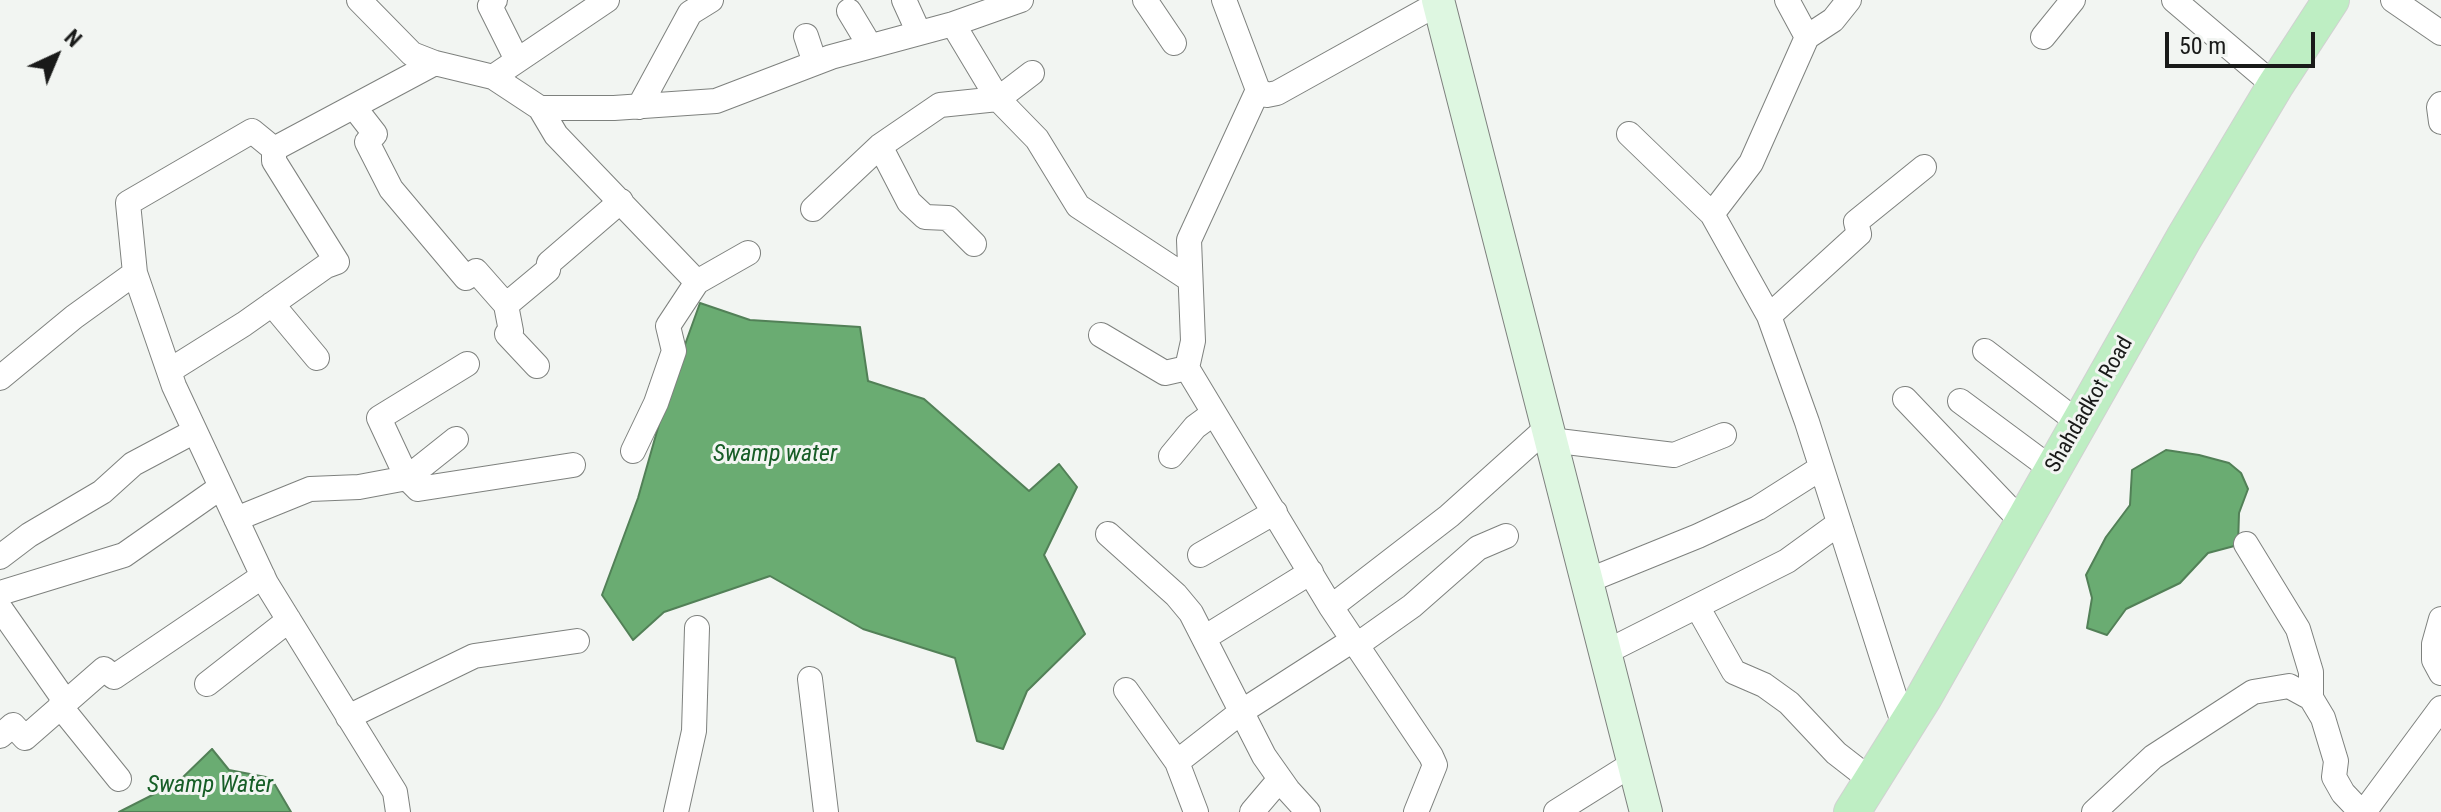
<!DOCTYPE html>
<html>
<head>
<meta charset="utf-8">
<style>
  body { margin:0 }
  #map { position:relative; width:2441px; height:812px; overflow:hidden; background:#f2f5f2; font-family:"Roboto Condensed",sans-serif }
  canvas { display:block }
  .north { position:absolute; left:16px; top:16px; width:80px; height:80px; -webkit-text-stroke:6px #f2f5f2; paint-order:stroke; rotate:44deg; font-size:22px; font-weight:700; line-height:32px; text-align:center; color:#191a19 }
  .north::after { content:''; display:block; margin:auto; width:28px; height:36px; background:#191a19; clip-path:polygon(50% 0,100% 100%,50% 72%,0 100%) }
  .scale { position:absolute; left:2165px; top:32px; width:150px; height:36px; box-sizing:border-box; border:4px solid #191a19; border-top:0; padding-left:10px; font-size:24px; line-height:28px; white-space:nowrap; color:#191a19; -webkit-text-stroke:6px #f2f5f2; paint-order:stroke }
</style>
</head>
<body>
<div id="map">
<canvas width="2441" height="812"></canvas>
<div class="north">N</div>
<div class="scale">50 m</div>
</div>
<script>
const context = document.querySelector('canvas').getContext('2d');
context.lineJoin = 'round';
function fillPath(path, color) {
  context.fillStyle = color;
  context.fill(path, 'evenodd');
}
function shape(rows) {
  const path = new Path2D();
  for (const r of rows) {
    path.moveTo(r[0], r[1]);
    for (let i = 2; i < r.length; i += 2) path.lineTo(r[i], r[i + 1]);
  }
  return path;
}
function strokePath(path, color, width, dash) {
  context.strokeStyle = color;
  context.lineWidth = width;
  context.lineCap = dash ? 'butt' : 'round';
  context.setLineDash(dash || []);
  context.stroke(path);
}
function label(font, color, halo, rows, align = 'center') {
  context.font = font + ' "Roboto Condensed",sans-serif';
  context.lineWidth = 6;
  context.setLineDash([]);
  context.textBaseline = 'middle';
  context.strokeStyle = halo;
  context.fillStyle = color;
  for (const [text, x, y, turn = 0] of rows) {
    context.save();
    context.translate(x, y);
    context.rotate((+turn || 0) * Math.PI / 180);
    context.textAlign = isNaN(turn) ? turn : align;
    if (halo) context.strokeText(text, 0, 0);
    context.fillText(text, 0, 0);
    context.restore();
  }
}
const water = shape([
  [700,303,750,320,860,327,868,381,924,399,1029,491,1059,464,1077,487,1044,555,1085,634,1027,691,1003,749,977,741,955,658,863,629,770,576,664,612,633,640,602,595,638,498,669,389,700,303],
  [2166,450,2199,455,2229,463,2241,473,2248,489,2239,513,2238,545,2208,553,2180,583,2126,609,2107,635,2087,628,2092,598,2086,575,2106,537,2130,505,2132,470,2166,450],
  [212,749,229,770,271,778,291,812,119,812,178,782,212,749]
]);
const street = shape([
  [359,0,412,54,435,63,493,77,540,108,614,108,716,101,831,57,953,24,1021,0],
  [495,0,490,6,517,60],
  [904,0,919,33],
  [1145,0,1174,43],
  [1224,0,1258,90,1267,95,1277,93,1439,3],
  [1787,0,1807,37],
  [2174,0,2275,86],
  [2393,0,2441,33],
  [849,11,870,46],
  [953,24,998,99,1037,139,1078,206,1189,279],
  [806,36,815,63],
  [2043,37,2073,0],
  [493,77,607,0],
  [1258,90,1189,240,1193,341,1187,368,1331,607,1431,756,1435,765,1416,812],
  [2441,104,2439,107,2441,122],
  [354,107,375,134,367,142,391,189,466,278,476,271,506,305,511,331,507,334,537,366],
  [639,107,690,13,711,0],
  [540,108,556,135,697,282],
  [1629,134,1712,214,1769,316,1807,422,1905,729],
  [880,146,909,202,925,217,948,218,974,244],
  [274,149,435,63],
  [813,209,880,146,940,105,998,99,1032,73],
  [1712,214,1751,163,1807,37,1833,20,1849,0],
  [272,304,317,358],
  [506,305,548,270,549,263,621,201],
  [1769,316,1859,234,1856,222,1924,167],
  [1101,335,1165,373,1187,368],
  [1985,351,2079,423],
  [467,364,379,418,407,478,418,489,573,465],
  [169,371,244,324,326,266,337,262,274,161,274,149,252,131,128,203,135,273,174,386,266,583,395,792,398,812],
  [0,378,74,317,135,273],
  [1905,399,2023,523],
  [1960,401,2053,470],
  [1550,440,1674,455,1724,435],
  [633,451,656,403,674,351,668,326,697,282,748,253],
  [1171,456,1195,427,1214,413],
  [236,519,310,489,359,487,407,478,456,439],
  [1108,534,1176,595,1191,613,1264,756,1288,790,1308,812],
  [2246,544,2298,629,2311,672,2311,698],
  [1200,555,1275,512],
  [0,557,29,535,102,492,133,464,195,431],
  [1587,581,1698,536,1758,508,1821,468],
  [0,593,124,555,221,487],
  [1331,607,1449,516,1547,428],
  [0,608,65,701],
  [1698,608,1734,672,1764,685,1789,703,1836,753,1872,781],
  [2441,619,2434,644,2434,660,2441,673],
  [1204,638,1311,572],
  [1357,645,1412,606,1478,548,1506,536],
  [1606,652,1787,561,1838,524],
  [810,679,826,812],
  [207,684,289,620],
  [1126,690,1177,762,1196,812],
  [60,706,119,779],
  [348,717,474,656,577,641],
  [0,736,13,725,25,738,104,669,114,677,263,576],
  [1177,762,1241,712,1353,640],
  [676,812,694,731,697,628],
  [1252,812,1280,779],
  [1556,812,1634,763],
  [2094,812,2153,757,2253,692,2289,686,2311,698,2323,718,2336,761,2334,777,2343,793,2361,812],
  [2364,812,2441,708]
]);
const secondary = shape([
  [1438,0,1646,812]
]);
const primary = shape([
  [1852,812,1924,697,2184,238,2275,86,2331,0]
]);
const streetNames = [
  ["Shahdadkot Road",2090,405,-60]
];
const waterNames = [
  ["Swamp water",775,455],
  ["Swamp Water",210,786]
];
fillPath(water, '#6aac72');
strokePath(water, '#528057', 2);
strokePath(street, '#7e817e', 26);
strokePath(secondary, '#7e817e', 34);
strokePath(primary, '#d1d1d1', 38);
strokePath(street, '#fff', 24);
strokePath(secondary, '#def7e1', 32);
strokePath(primary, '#beeec3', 36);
label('22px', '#191a19', '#f2f5f2', streetNames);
label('italic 24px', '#165d26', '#f2f5f2', waterNames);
</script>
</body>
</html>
